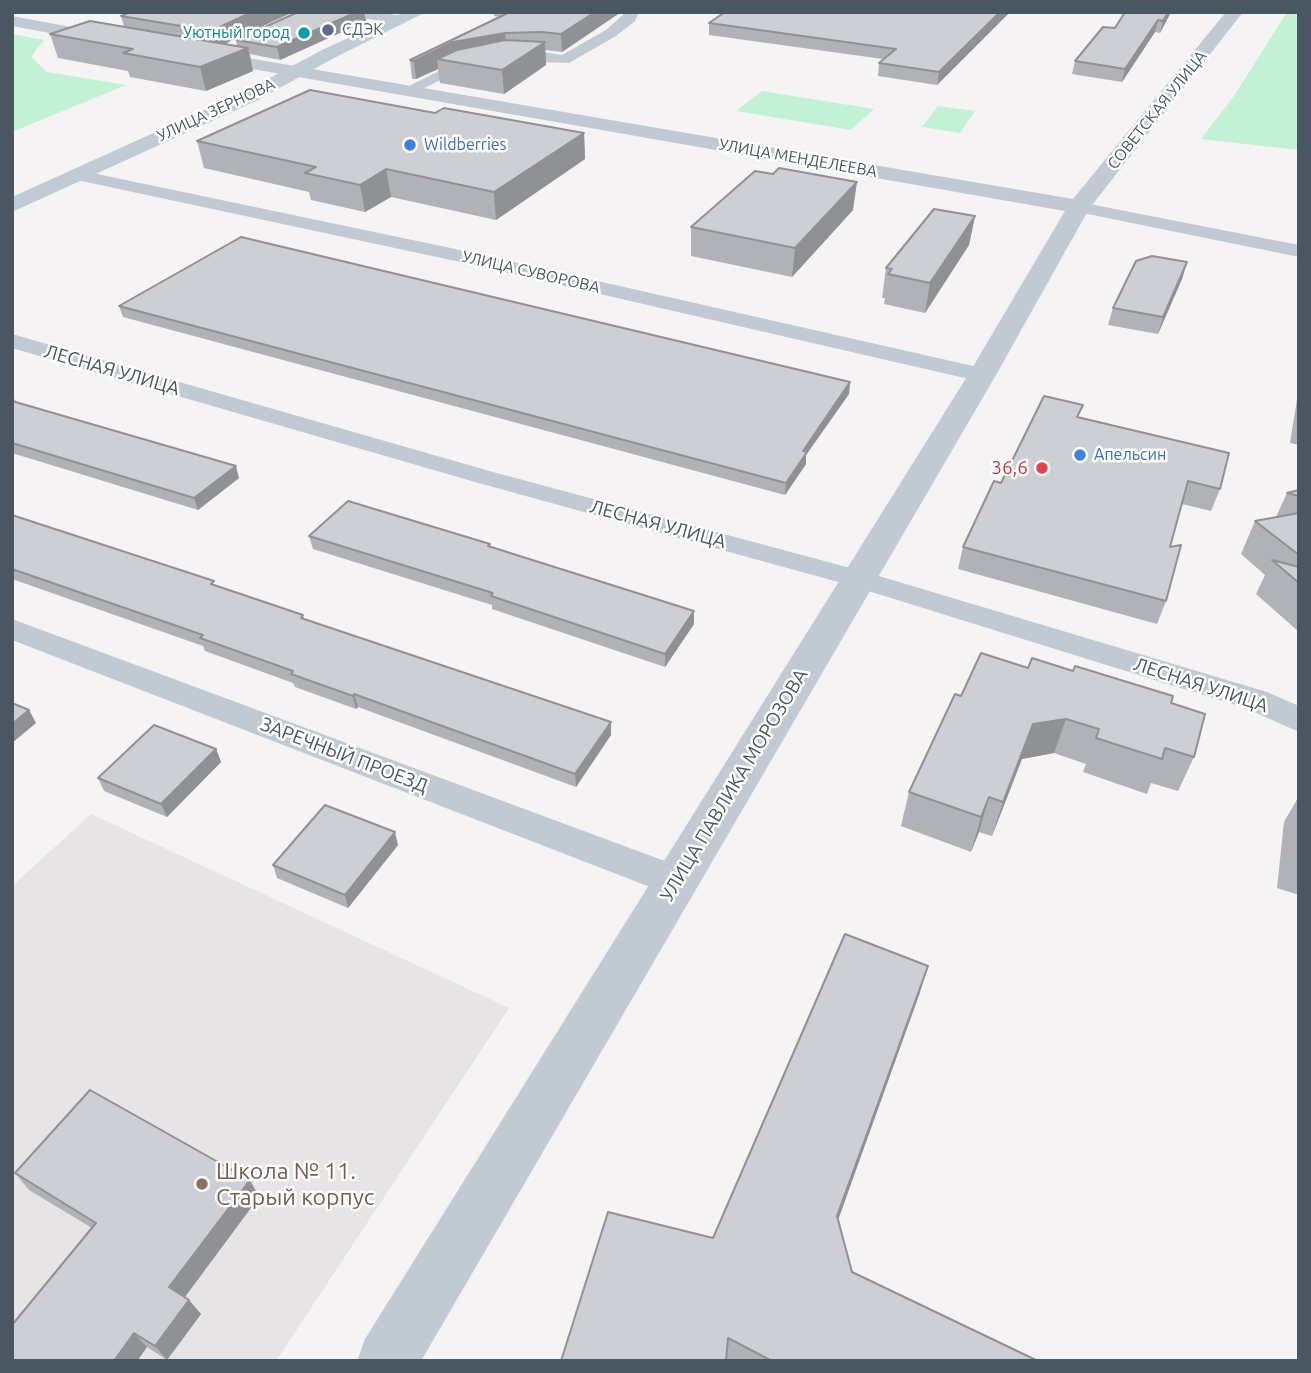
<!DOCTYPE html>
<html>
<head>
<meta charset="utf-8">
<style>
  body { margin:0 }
  #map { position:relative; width:1311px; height:1373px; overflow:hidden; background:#f5f3f3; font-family:Ubuntu,sans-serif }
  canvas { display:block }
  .frame { position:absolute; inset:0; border:14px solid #4a5661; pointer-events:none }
</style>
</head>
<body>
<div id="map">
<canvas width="1311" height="1373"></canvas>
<div class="frame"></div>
</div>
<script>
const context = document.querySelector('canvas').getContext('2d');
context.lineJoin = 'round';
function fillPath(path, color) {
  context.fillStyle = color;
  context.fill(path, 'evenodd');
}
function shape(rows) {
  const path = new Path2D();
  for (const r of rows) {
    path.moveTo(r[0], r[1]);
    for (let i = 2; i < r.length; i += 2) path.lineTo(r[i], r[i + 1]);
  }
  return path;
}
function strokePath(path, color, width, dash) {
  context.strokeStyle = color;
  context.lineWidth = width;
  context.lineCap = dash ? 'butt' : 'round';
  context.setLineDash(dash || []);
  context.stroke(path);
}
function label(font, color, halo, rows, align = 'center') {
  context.font = font + ' Ubuntu,sans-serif';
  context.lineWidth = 5;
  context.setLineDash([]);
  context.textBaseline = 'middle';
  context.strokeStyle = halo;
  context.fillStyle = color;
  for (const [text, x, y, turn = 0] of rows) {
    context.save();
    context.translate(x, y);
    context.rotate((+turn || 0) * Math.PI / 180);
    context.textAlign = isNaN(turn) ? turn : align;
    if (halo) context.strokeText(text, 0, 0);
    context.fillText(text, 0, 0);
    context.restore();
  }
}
const education = shape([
  [91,814,509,1008,276,1361,12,1361,12,886]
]);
const green = shape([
  [1287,12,1299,12,1299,150,1201,139,1234,96],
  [12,34,44,40,31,57,47,72,126,85,12,132],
  [762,91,874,109,851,130,736,111],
  [938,106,975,111,960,133,922,127]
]);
const minor = shape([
  [342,12,376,12,402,16,409,20,402,24,348,16,342,12],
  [626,12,639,12,635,21,616,36,569,63,507,61,459,71,412,94,407,96,399,91,455,63,507,53,543,52,562,55,606,30,626,12],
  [78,170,465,251,982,368,990,370,993,375,990,380,982,382,465,263,72,179,69,175,72,171,78,170],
  [1079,202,1299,245,1299,257,1073,211,1070,207,1073,203,1079,202],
  [12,334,493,472,869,573,1267,692,1299,706,1299,732,1245,708,849,585,475,482,12,348,12,334],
  [12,619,689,870,694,881,689,892,676,896,663,892,12,640,12,619]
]);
const tertiary = shape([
  [1226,12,1243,12,1089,209,996,375,421,1361,357,1361,365,1339,968,375,1065,211,201,60,192,55,201,50,1073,199,1226,12],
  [12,16,114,35,122,40,114,45,12,26,12,16]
]);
const secondary = shape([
  [405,12,426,12,334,58,256,101,12,212,12,197,242,93,322,50,405,12]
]);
const wall = shape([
  [130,12,293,12,225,44,237,46,236,40,298,12,364,12,366,21,280,60,250,54,253,71,206,91,130,77,128,71,58,58,50,34,124,27,121,16],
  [494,12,621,12,562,52,545,50,546,65,504,94,440,83,438,69,416,79,412,79,410,60,500,17,494,16],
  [1010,12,937,85,878,76,879,63,883,59,709,35,709,23],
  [1125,12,1171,12,1160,33,1155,32,1122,82,1072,74,1075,61,1115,28],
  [435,113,584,133,585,159,496,220,391,197,365,212,311,200,309,192,204,168,197,141],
  [853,210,792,277,691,256,691,227],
  [975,216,969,245,925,313,884,304,885,298,882,298,886,268],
  [1187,262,1182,279,1158,334,1108,325,1113,308],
  [119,306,850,382,849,394,806,455,806,464,785,495,123,317],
  [1299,387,1299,445,1290,443],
  [12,397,18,403,239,478,198,510,12,453],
  [1079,418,1220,489,1211,511,1182,504,1170,547,1166,601,1157,624,958,569,963,547,1001,483],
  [1299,490,1299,632,1256,594,1265,575,1241,554,1255,521,1276,517,1287,493],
  [12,515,303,615,304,619,611,722,611,735,576,787,358,707,356,709,295,687,293,683,205,651,203,646,12,579],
  [309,536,491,547,694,624,665,667,492,609,492,605,313,549],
  [1028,668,1194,757,1178,791,1151,783,1147,794,1083,772,1086,764,1054,753,1022,759,992,836,979,832,971,852,901,826,909,792,961,696],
  [216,749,221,762,167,817,104,791,98,778],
  [1299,796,1299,895,1277,888,1284,822],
  [398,845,348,908,277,878,273,865],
  [928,966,919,995,838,1220,852,1272,1038,1361,561,1361,713,1238],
  [15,1173,250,1180,259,1197,185,1297,201,1314,167,1360,147,1347,137,1361,92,1228,29,1190]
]);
const shadedWall = shape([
  [252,12,293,12,215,48,211,31],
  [357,12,364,12,366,21,280,60,277,47],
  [595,12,621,12,562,52,561,34],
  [1000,12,1010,12,937,85,939,72],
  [1168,12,1171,12,1160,33,1163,21],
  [1158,20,1155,32,1122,82,1125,69],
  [505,33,507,50,437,59,438,69,416,79,414,61,453,42],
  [545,42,546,65,504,94,502,70],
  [248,48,253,71,206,91,200,67],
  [584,133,585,159,496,220,494,192],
  [386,169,391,197,365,212,360,185],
  [857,182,853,210,792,277,795,248],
  [975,216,969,245,925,313,930,283],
  [1187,262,1182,279,1158,334,1163,317],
  [850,382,849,394,806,455,806,464,785,495,786,483,803,451],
  [236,466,239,478,198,510,194,498],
  [694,611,694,624,665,667,665,654],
  [354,694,358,707,356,709,353,696],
  [29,710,36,723,12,743,12,724],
  [1066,719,1054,753,1022,759,992,836,1003,802,1033,724],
  [611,722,611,735,576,787,575,774],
  [216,749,221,762,167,817,161,804],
  [989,797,979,832,971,852,981,817],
  [395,832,398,845,348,908,345,895],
  [928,966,919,995,830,1242,837,1216],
  [250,1180,259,1197,181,1302,169,1287],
  [189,1300,201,1314,167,1360,155,1346],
  [134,1333,147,1347,137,1361,114,1361]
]);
const building = shape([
  [130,12,252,12,211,31,121,16,130,12],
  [298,12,357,12,277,47,236,40,298,12],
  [510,12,595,12,561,34,542,32,505,33,453,42,414,61,410,60,510,12],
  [725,12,1000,12,939,72,879,63,896,49,709,23,725,12],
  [1125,12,1168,12,1163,21,1158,20,1125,69,1075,61,1103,27,1115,28,1125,12],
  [90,21,248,48,200,67,123,53,133,49,50,34,90,21],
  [505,40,545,42,502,70,437,59,457,50,505,40],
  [310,90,435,113,444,108,584,133,494,192,386,169,360,185,305,173,316,167,197,141,310,90],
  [779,168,857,182,795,248,691,227,755,171,773,174,779,168],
  [934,209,975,216,930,283,888,274,892,269,886,268,934,209],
  [241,237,850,382,803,451,807,452,786,483,119,306,241,237],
  [1152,256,1187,262,1163,317,1113,308,1136,261,1152,256],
  [1044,396,1083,405,1077,417,1229,453,1220,489,1188,481,1170,547,1181,545,1166,601,963,547,994,481,1001,483,1044,396],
  [12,401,236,466,194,498,12,443,12,401],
  [1299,490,1299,496,1287,493,1299,490],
  [348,501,490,544,488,546,694,611,665,654,491,596,493,593,309,536,348,501],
  [1299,513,1299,555,1255,521,1299,513],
  [12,515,214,581,211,584,303,615,301,618,611,722,575,774,354,694,353,696,291,674,293,671,200,638,203,635,12,569,12,515],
  [1272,560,1299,567,1299,583,1272,560],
  [981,653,1028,668,1032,658,1073,671,1075,666,1173,696,1171,703,1205,714,1194,757,1165,748,1162,759,1096,738,1099,729,1066,719,1033,724,1003,802,989,797,981,817,909,792,955,694,961,696,981,653],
  [12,703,29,710,12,724,12,703],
  [154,725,216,749,161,804,98,778,154,725],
  [325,805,395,832,345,895,273,865,325,805],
  [845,934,928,966,837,1216,852,1272,1038,1361,772,1361,728,1338,726,1361,561,1361,608,1212,713,1238,845,934],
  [90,1090,250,1180,169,1287,189,1300,155,1346,134,1333,114,1361,12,1361,12,1325,96,1223,15,1173,90,1090]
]);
const markers = [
  [328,30,7,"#5c6f8a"],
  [304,33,7,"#0f9aa8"],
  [410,145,7,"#3f7fe0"],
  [1080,455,7,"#3f7fe0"],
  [1042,468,7,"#e0444e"],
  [202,1184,7,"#8d6e63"]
];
const farServicenames = [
  ["СДЭК",342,30]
];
const farCulturenames = [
  ["Уютный город",290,33]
];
const farStreetnames = [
  ["УЛИЦА ЗЕРНОВА",216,110,-25],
  ["СОВЕТСКАЯ УЛИЦА",1157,110,-51],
  ["УЛИЦА МЕНДЕЛЕЕВА",798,158,10],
  ["УЛИЦА СУВОРОВА",531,272,13]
];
const farShopnames = [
  ["Wildberries",424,145],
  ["Апельсин",1094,455]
];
const streetNames = [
  ["ЛЕСНАЯ УЛИЦА",112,370,16],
  ["ЛЕСНАЯ УЛИЦА",658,524,15],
  ["ЛЕСНАЯ УЛИЦА",1201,685,18],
  ["ЗАРЕЧНЫЙ ПРОЕЗД",344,755,21],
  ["УЛИЦА ПАВЛИКА МОРОЗОВА",734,785,-59]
];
const healthNames = [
  ["36,6",1028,468]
];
const nearEducationnames = [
  ["Школа № 11.",216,1171],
  ["Старый корпус",216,1197]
];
fillPath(education, '#e6e4e5');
fillPath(green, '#c3f1d5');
fillPath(minor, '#c1cad2');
fillPath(tertiary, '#c1cad2');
fillPath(secondary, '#c1cbd6');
fillPath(wall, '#b0b2b7');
fillPath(shadedWall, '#909195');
fillPath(building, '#cdcfd5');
strokePath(building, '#909195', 2);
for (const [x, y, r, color] of markers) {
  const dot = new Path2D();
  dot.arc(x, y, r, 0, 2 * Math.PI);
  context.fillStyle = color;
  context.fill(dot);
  strokePath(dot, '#fff', 2.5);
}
label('16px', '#4e5e75', '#fff', farServicenames, 'left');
label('16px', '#0d838f', '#fff', farCulturenames, 'right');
label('16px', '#4a5661', '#fff', farStreetnames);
label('16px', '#366cbe', '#fff', farShopnames, 'left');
label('19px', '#4a5661', '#fff', streetNames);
label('19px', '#be3a42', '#fff', healthNames, 'right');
label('23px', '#785e54', '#fff', nearEducationnames, 'left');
</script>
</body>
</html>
